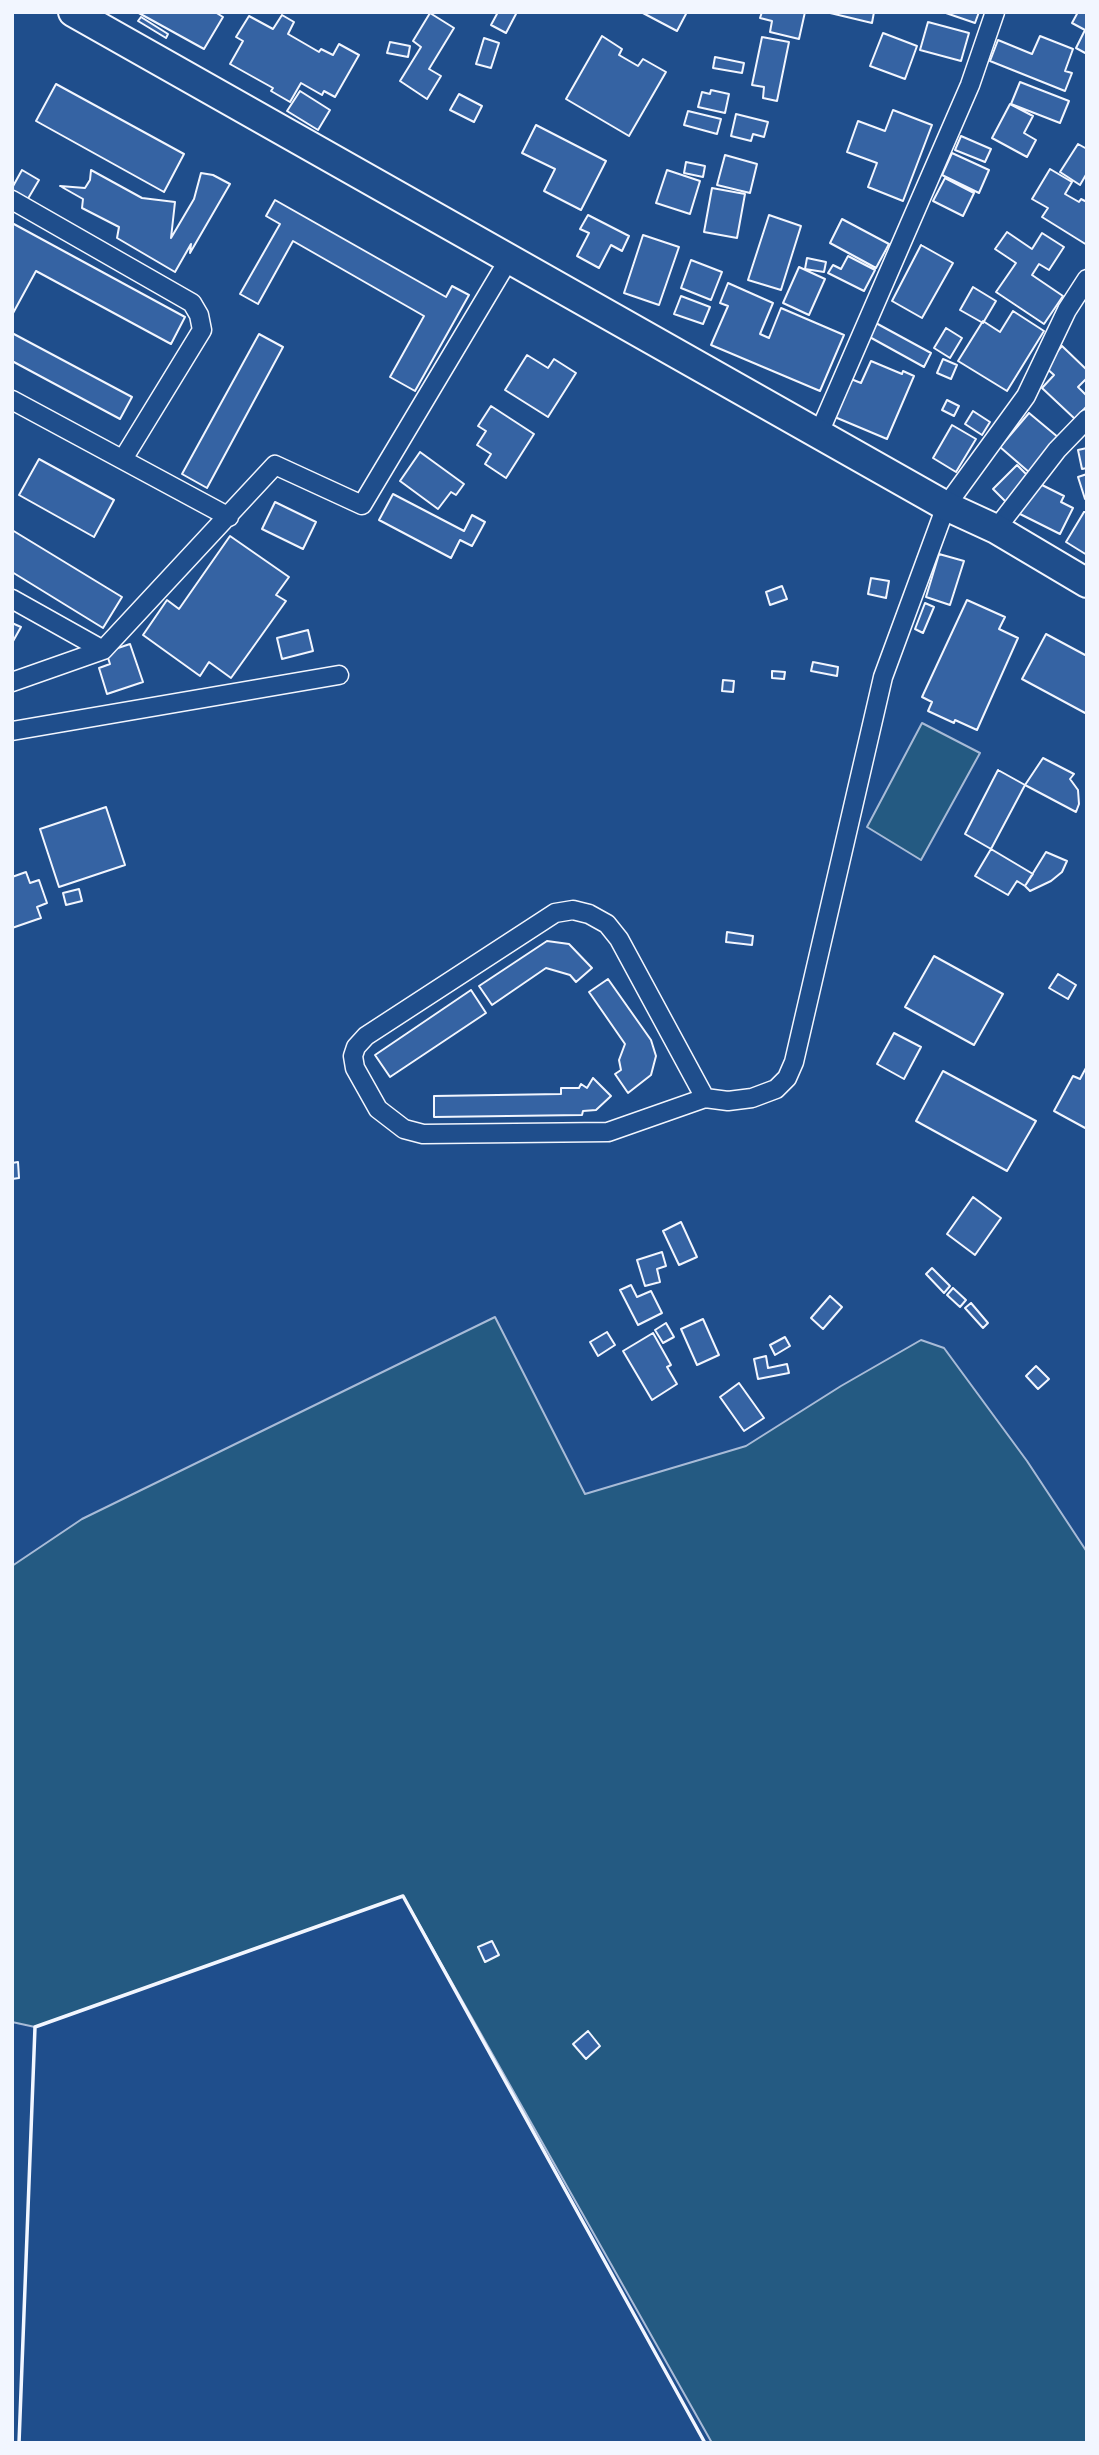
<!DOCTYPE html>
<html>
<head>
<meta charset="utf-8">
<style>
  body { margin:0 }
  #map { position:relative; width:1099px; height:2455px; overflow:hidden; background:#1f4e8c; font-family:Commissioner,sans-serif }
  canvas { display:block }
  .frame { position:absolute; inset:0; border:14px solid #f2f6ff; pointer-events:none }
</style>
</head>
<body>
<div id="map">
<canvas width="1099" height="2455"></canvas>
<div class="frame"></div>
</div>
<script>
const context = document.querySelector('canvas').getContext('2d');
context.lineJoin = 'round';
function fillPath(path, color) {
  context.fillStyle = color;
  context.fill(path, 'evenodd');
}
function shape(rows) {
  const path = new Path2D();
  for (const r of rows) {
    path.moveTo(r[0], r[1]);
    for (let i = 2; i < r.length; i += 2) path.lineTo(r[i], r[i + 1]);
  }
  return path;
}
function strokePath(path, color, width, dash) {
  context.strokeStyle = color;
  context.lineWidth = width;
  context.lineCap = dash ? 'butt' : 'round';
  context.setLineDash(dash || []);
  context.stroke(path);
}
const green = shape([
  [922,723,980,753,921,860,867,827,922,723],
  [495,1317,585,1494,746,1446,841,1386,921,1340,944,1348,1027,1461,1087,1552,1087,2443,712,2443,403,1896,35,2027,12,2022,12,1566,82,1519,495,1317]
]);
const building = shape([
  [137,12,215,12,223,17,204,49,137,12],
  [498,12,517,12,506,33,491,25,498,12],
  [641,12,687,12,677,31,641,12],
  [762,12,805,12,799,39,770,32,772,21,760,18,762,12],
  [826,12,874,12,872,23,826,12],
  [943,12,979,12,975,23,943,12],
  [1078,12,1087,12,1087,54,1076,48,1085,30,1072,23,1078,12],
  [430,13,454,28,429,69,441,76,427,99,400,81,421,47,413,41,430,13],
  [282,15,294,22,288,34,319,52,321,49,333,55,339,44,359,55,335,97,324,91,322,95,301,83,290,102,271,91,273,88,230,64,243,41,236,37,249,16,273,29,282,15],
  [141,17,168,34,166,38,138,21,141,17],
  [928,22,969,33,961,61,920,50,928,22],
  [883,33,917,46,905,79,870,66,883,33],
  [602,36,622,49,619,55,638,66,643,59,666,72,629,136,566,99,602,36],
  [1040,36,1073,49,1065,71,1072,73,1065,91,990,61,998,40,1032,54,1040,36],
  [762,37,789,42,777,101,763,98,764,87,752,85,762,37],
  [484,38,499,43,491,68,476,64,484,38],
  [390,42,410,46,408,57,387,53,390,42],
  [715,57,744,63,742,73,713,68,715,57],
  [1020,82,1069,101,1060,123,1011,104,1020,82],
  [56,84,184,154,164,192,36,121,56,84],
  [711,90,729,94,725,113,698,107,702,92,710,94,711,90],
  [300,91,330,110,318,130,287,111,300,91],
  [459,94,482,106,474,122,450,110,459,94],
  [1010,104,1033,116,1024,133,1036,140,1027,157,992,138,1010,104],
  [893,110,932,125,903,201,868,187,877,163,847,152,858,121,885,131,893,110],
  [688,111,721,119,717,134,684,125,688,111],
  [736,114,768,122,764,137,753,134,751,141,731,136,736,114],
  [536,125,606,161,581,210,544,191,555,169,522,153,536,125],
  [961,136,991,149,985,162,955,150,961,136],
  [1078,144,1087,149,1087,173,1080,185,1060,172,1078,144],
  [952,153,989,170,979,193,942,175,952,153],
  [725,155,757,164,750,193,717,185,725,155],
  [686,162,705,166,703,177,684,173,686,162],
  [1050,169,1072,182,1065,194,1079,202,1081,199,1087,202,1087,245,1042,217,1048,208,1032,199,1050,169],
  [22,170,39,180,26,202,12,194,12,188,22,170],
  [91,170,142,198,175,202,171,238,194,199,201,173,213,175,230,184,190,253,191,244,175,272,117,238,119,227,82,208,83,199,60,186,85,188,90,180,91,170],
  [667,170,700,181,690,214,656,203,667,170],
  [945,178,974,193,963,216,933,201,945,178],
  [712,188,745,194,737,238,704,232,712,188],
  [275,200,446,297,452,286,469,295,415,391,390,377,424,316,293,241,258,304,240,294,280,224,266,216,275,200],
  [588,215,629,236,622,251,611,245,599,268,577,256,589,233,580,229,588,215],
  [769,215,801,226,781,290,748,280,769,215],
  [842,219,889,244,876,268,830,243,842,219],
  [12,223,185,317,171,344,36,271,12,315,12,223],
  [1007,232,1032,249,1042,233,1064,247,1049,270,1039,264,1032,275,1063,296,1044,324,996,292,1016,263,995,249,1007,232],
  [643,235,679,247,659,305,624,293,643,235],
  [921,245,953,263,922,318,892,301,921,245],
  [848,256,875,270,864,291,828,273,833,265,841,269,848,256],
  [807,258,826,262,824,272,805,269,807,258],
  [691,260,722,272,711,300,681,288,691,260],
  [799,267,825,279,809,315,783,303,799,267],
  [728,283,773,303,760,334,769,338,781,308,844,335,820,391,711,345,728,306,720,303,728,283],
  [973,287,996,301,983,323,960,310,973,287],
  [681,296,710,307,703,324,674,314,681,296],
  [1013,311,1044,331,1007,391,958,361,983,321,1000,332,1013,311],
  [874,322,931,353,924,367,866,335,874,322],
  [946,328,962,338,950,358,934,348,946,328],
  [12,333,132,397,120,419,12,361,12,333],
  [259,334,283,347,207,488,182,474,259,334],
  [1062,346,1087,370,1087,378,1078,387,1087,396,1087,406,1075,419,1042,388,1054,375,1044,366,1062,346],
  [527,355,548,368,554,359,576,373,548,417,505,390,527,355],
  [943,359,957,365,951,379,937,373,943,359],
  [871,361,902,374,903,371,914,376,887,439,830,415,846,377,861,383,871,361],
  [947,400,959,406,954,416,942,410,947,400],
  [491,406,534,434,506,478,485,464,491,454,477,445,486,431,478,426,491,406],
  [973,411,990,422,982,435,965,424,973,411],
  [1029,413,1059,438,1030,473,1000,447,1029,413],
  [952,425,976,439,956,472,933,458,952,425],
  [1087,448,1087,468,1082,469,1078,450,1087,448],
  [420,452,464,484,456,495,451,492,438,509,400,481,420,452],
  [39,459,114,500,94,537,19,495,39,459],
  [1017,465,1031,479,1007,503,993,489,1017,465],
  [1087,474,1087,499,1085,499,1078,477,1087,474],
  [1034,481,1064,496,1061,502,1073,508,1060,534,1018,513,1034,481],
  [393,494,464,531,472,515,485,522,472,546,460,540,451,558,379,520,393,494],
  [275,502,316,522,303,549,262,529,275,502],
  [1084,512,1087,512,1087,555,1066,542,1084,512],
  [12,530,122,597,103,628,12,572,12,530],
  [230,536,289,577,276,595,286,601,231,678,209,662,200,676,143,635,167,600,179,609,230,536],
  [939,554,964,561,950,605,926,597,939,554],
  [871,578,889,581,886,598,868,594,871,578],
  [782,586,787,599,770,605,766,592,782,586],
  [967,600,1005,617,999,629,1018,638,977,730,955,720,954,723,928,711,932,702,922,697,967,600],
  [925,603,934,607,923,633,915,629,925,603],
  [12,623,21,627,12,643,12,623],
  [308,630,313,651,282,659,277,638,308,630],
  [1046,634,1087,656,1087,714,1022,679,1046,634],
  [130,644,143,682,107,694,99,668,110,664,106,652,130,644],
  [813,662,838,667,837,676,811,671,813,662],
  [772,671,785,672,784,679,772,678,772,671],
  [723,680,734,681,733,692,722,691,723,680],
  [1043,758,1074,774,1070,779,1078,790,1079,804,1076,812,1025,785,1043,758],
  [998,770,1025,785,991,849,965,834,998,770],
  [106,807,125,865,59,887,40,829,106,807],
  [991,849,1033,874,1025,886,1017,881,1008,895,975,876,991,849],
  [1046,852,1067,861,1062,872,1051,881,1030,891,1025,886,1046,852],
  [26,872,30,883,39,880,47,903,37,907,41,918,12,928,12,877,26,872],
  [79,889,82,901,66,905,63,893,79,889],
  [727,932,753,936,752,945,726,942,727,932],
  [547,941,569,944,592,968,576,982,570,975,546,968,492,1005,479,986,547,941],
  [934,956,1003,994,974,1045,905,1007,934,956],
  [1058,974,1076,985,1068,999,1049,988,1058,974],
  [608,979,651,1040,656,1056,651,1075,628,1093,615,1074,621,1070,619,1060,625,1044,589,992,608,979],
  [471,990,486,1013,390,1077,375,1055,471,990],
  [894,1033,921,1047,904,1079,877,1064,894,1033],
  [1087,1066,1087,1129,1054,1111,1073,1076,1080,1079,1087,1066],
  [943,1071,1036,1121,1007,1171,916,1121,943,1071],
  [593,1078,611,1096,596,1110,583,1111,582,1115,434,1117,434,1096,561,1094,561,1088,579,1088,581,1084,587,1088,593,1078],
  [18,1162,19,1178,12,1179,12,1163,18,1162],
  [973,1197,1001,1218,975,1255,947,1234,973,1197],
  [681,1222,697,1257,679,1265,663,1231,681,1222],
  [662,1252,666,1266,657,1269,660,1282,645,1286,637,1260,662,1252],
  [932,1268,950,1286,944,1293,926,1274,932,1268],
  [631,1285,637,1297,651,1291,662,1313,638,1325,620,1290,631,1285],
  [953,1288,966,1300,960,1307,947,1295,953,1288],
  [830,1296,842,1307,823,1329,811,1318,830,1296],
  [971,1303,988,1323,983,1328,965,1308,971,1303],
  [703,1319,719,1355,697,1365,681,1329,703,1319],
  [666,1323,674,1337,663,1343,655,1330,666,1323],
  [607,1332,615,1345,598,1356,590,1342,607,1332],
  [653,1333,671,1365,667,1367,677,1384,652,1400,623,1351,653,1333],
  [785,1337,790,1346,775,1355,770,1345,785,1337],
  [766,1356,768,1368,787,1364,789,1373,758,1379,754,1359,766,1356],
  [1036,1366,1049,1379,1038,1389,1026,1376,1036,1366],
  [739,1383,764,1418,744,1431,720,1397,739,1383],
  [492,1941,499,1955,485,1962,478,1947,492,1941],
  [588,2031,600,2046,586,2059,573,2044,588,2031]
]);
const minor = shape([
  [12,200,192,303,199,315,202,330,123,459],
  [12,400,229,517],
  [819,433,970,85,995,12],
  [996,529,1057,450,1087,419],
  [12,599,103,650],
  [12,682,103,650,275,465,362,505,509,259],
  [12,731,339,675],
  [705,1098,619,939,607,924,589,914,573,910,555,913,366,1036,356,1047,353,1056,355,1068,378,1109,404,1129,423,1134,608,1132,705,1098,728,1101,752,1098,776,1089,787,1078,794,1062,883,677,946,506,1026,396,1067,310,1087,279]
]);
const primary = shape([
  [73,12,946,506,996,529,1087,583]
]);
const wall = shape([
  [19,2443,35,2027,403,1896,705,2443]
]);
fillPath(green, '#245a82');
strokePath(green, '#a8bbd7', 2);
fillPath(building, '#3563a3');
strokePath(building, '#f2f6ff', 2);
strokePath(minor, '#f2f6ff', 21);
strokePath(primary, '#f2f6ff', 32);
strokePath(minor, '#1f4e8c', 18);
strokePath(primary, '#1f4e8c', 28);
strokePath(wall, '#f2f6ff', 3.5);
</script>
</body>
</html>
